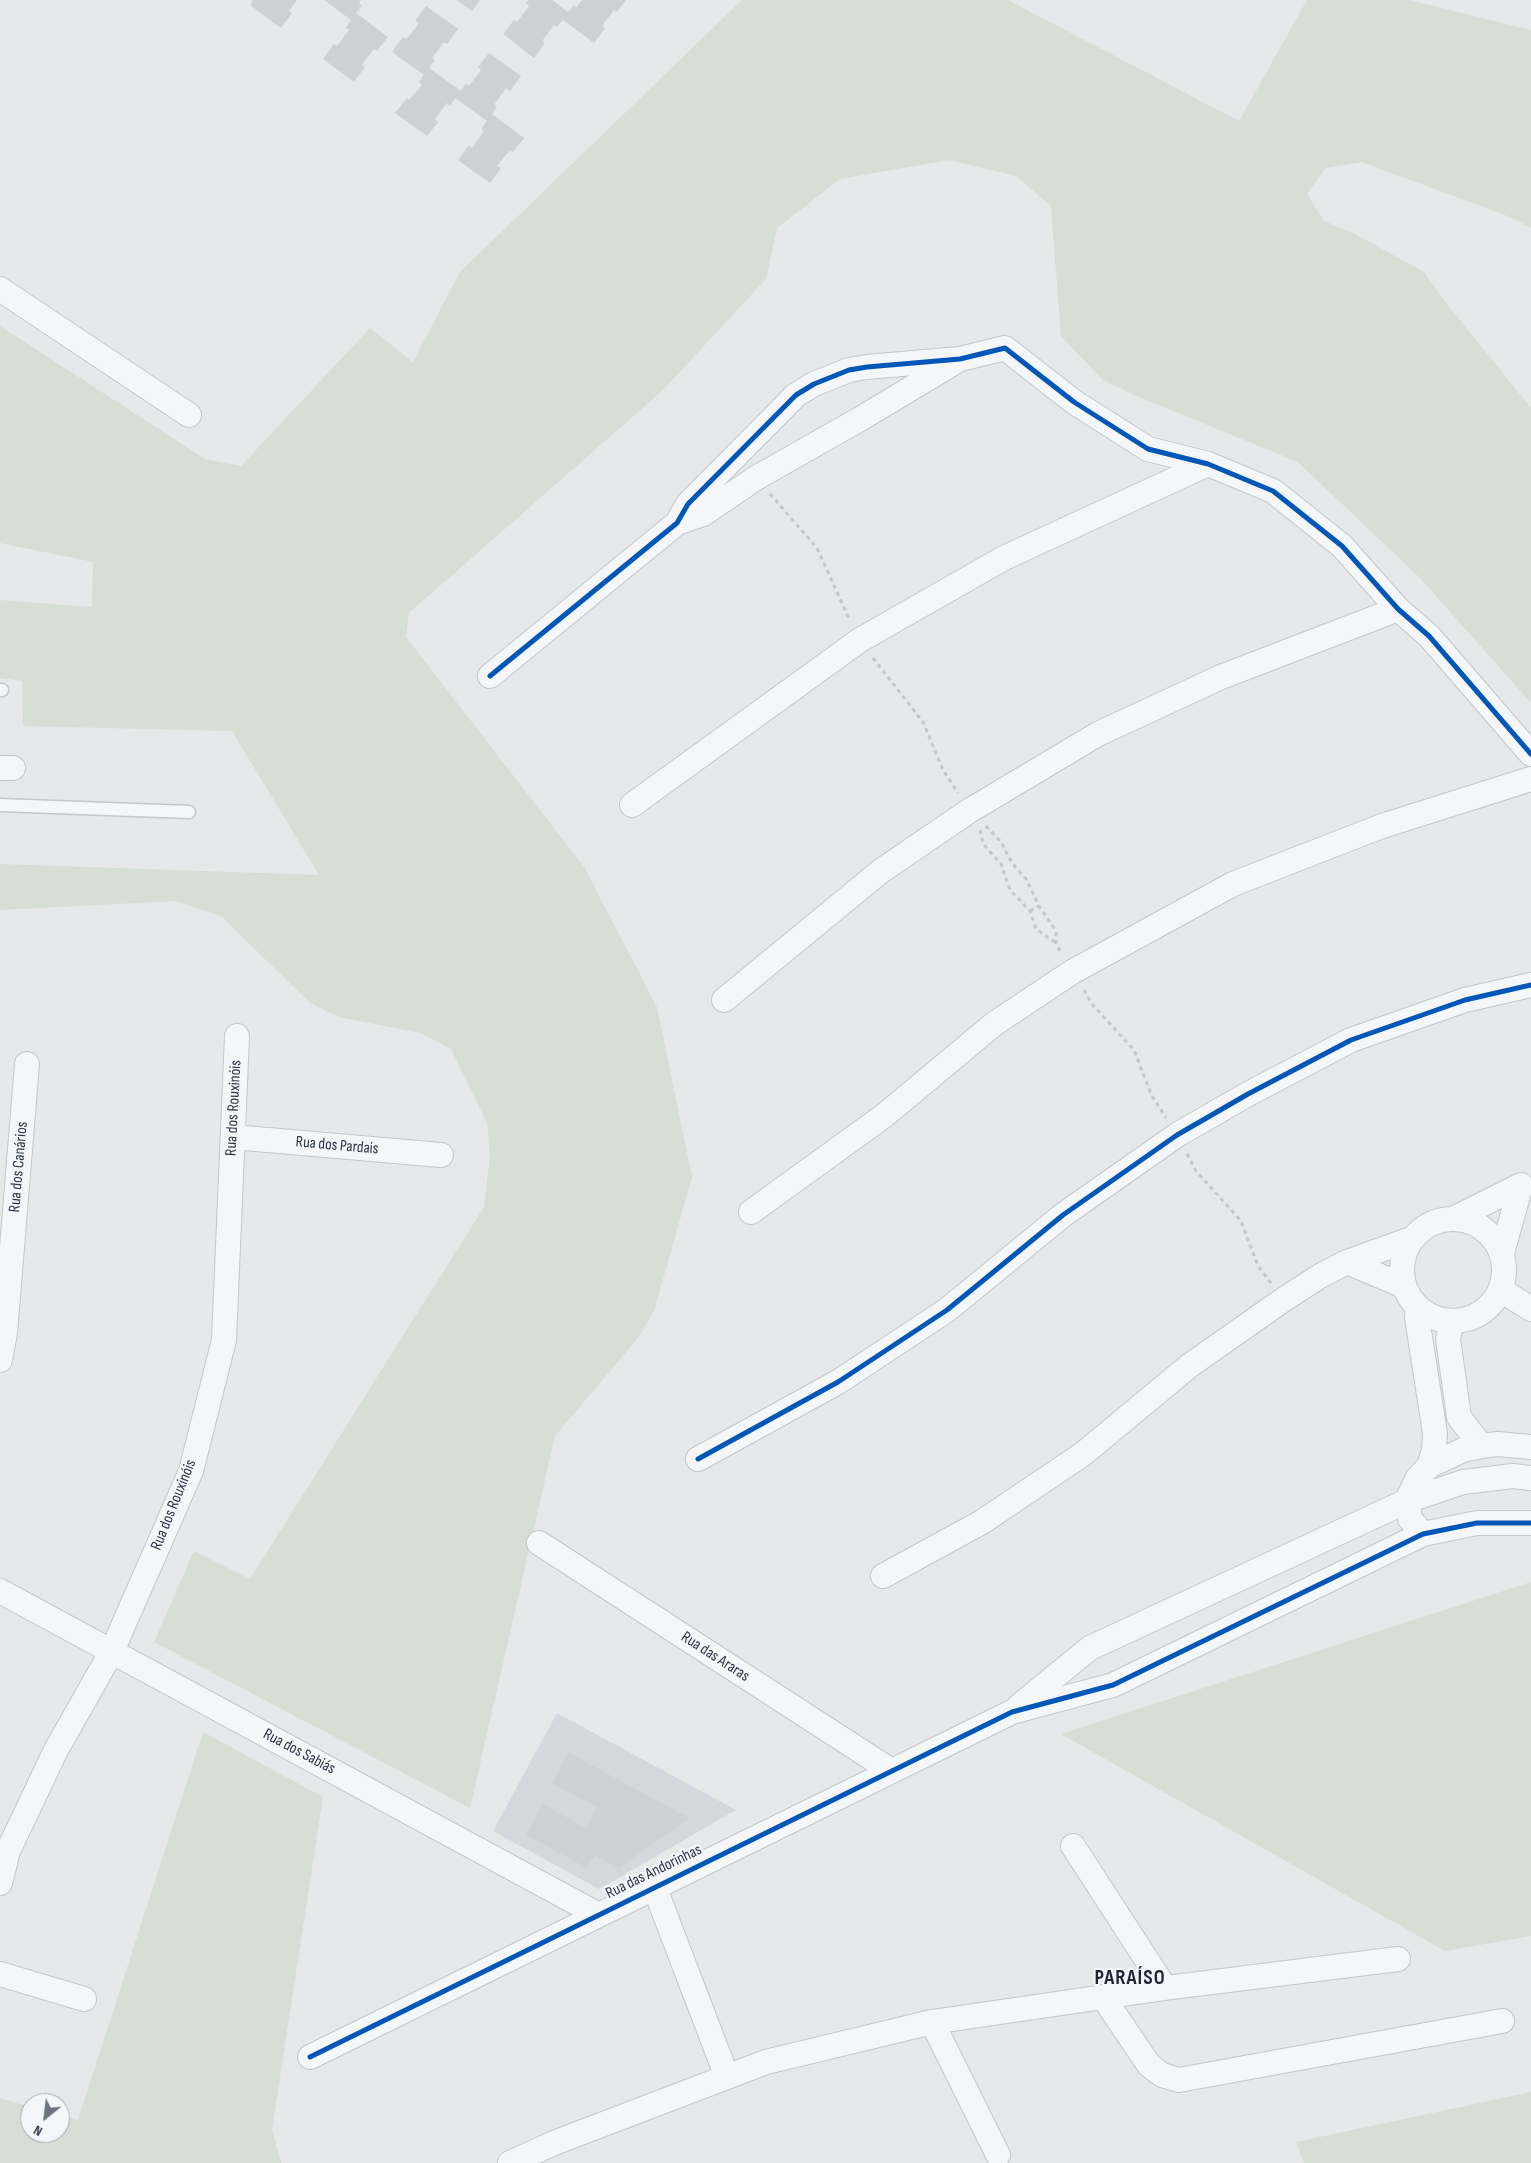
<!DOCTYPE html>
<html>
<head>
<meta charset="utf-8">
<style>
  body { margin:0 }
  #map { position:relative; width:1531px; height:2163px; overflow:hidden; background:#e6e8ea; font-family:"Sofia Sans Condensed",sans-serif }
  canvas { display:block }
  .north { position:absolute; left:20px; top:2093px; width:50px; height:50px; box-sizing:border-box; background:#f4f6f9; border:1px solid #a4a8b1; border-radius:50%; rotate:209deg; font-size:14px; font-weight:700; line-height:20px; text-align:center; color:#2b3445 }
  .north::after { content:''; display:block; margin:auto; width:18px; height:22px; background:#6c737f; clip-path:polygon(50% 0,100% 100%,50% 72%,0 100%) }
</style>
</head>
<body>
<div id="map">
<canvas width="1531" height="2163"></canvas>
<div class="north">N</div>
</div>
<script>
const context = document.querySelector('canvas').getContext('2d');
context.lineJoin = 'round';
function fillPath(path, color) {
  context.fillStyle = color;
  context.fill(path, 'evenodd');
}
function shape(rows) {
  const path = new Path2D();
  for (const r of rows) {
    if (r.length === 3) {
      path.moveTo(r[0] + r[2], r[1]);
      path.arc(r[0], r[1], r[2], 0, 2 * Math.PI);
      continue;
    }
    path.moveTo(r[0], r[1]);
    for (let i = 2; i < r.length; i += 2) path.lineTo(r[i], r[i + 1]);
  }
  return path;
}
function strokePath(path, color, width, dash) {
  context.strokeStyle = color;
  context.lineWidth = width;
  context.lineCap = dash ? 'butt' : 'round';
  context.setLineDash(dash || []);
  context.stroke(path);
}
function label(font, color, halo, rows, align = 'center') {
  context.font = font + ' "Sofia Sans Condensed",sans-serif';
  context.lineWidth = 4.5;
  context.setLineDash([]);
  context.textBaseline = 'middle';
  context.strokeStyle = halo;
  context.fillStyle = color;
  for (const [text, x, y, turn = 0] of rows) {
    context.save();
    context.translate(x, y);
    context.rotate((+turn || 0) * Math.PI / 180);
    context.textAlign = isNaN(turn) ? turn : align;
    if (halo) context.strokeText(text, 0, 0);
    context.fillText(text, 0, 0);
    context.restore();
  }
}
const built = shape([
  [557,1713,736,1810,599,1889,493,1831]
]);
const green = shape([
  [742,0,1008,0,1239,121,1307,0,1409,0,1531,30,1531,228,1510,217,1362,162,1326,168,1307,194,1324,221,1353,233,1424,272,1442,298,1531,408,1531,703,1420,578,1298,462,1134,395,1103,380,1061,336,1051,206,1016,176,949,160,840,179,777,228,766,279,662,391,409,613,406,637,584,867,657,1007,692,1177,654,1311,638,1338,555,1436,470,1808,154,1642,194,1551,250,1579,484,1207,490,1156,487,1123,451,1049,420,1033,339,1017,310,1003,221,916,176,901,0,910,0,864,319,875,232,731,23,726,22,681,0,678,0,600,92,607,93,562,0,543,0,326,205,459,241,466,370,328,413,362,460,272],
  [1531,1582,1531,1936,1445,1951,1061,1734],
  [203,1732,323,1797,272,2129,281,2163,0,2163,0,2098,30,2107,30,2133,60,2133,60,2115,78,2120],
  [1531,2092,1531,2163,1304,2163,1296,2142]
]);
const building = shape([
  [253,0,297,0,289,11,292,13,281,28,250,5],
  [324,0,361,0,359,3,362,6,356,13,388,37,377,51,374,49,362,65,365,67,354,82,323,59,334,44,337,46,349,30,346,28,351,20],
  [457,0,480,0,472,11],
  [528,0,552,0,568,12,574,5,577,7,582,0,626,0,617,12,614,10,602,26,605,28,594,43,563,20,557,27,554,25,542,41,545,43,534,58,503,34,514,20,517,22,529,6,526,3],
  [426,6,458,29,447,44,444,42,432,58,435,60,429,68,461,91,466,83,469,86,481,70,478,67,489,53,521,76,510,91,506,88,494,105,497,107,492,114,524,138,513,152,510,150,497,166,501,168,490,183,458,160,469,145,472,148,484,131,481,129,487,121,455,98,450,106,447,103,435,119,438,122,427,136,395,113,407,98,409,100,422,85,419,82,424,75,392,52,403,37,407,39,419,23,415,21],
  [569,1753,689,1818,619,1868,594,1855,587,1868,526,1835,543,1804,586,1828,597,1807,552,1783]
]);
const path = shape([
  [770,494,817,548,850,621],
  [873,658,923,722,943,770,958,793],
  [986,826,1001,842,1012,863,1026,879,1039,906,1056,931,1056,943,1061,953],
  [980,830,983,844,1001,864,1010,890,1030,911,1036,929,1056,943],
  [1030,911,1039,906],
  [1084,990,1091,1003,1134,1050,1151,1094,1166,1118],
  [1187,1154,1196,1171,1241,1221,1258,1266,1271,1283]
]);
const lane = shape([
  [0,690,2,690],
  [0,805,189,812]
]);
const street = shape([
  [0,289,189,415],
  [677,523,703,514,756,478,860,419,955,362],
  [490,676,677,523,688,504,796,395,814,384,849,370,867,367,960,359,1005,348,1074,402,1148,449,1208,464,1273,491,1342,546,1398,609,1429,636,1531,754],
  [0,768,13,768],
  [632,805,860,640,1004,558,1208,464],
  [724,1000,881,871,969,811,1098,734,1221,677,1398,609],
  [233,1137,441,1155],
  [751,1212,885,1115,994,1024,1072,972,1233,884,1382,826,1531,779],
  [1455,1218,1521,1185,1502,1253],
  [1453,1270,51],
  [1404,1286,1347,1262,1411,1239],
  [1501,1290,1531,1309],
  [1418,1307,1417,1318,1435,1433,1434,1450,1429,1466],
  [1452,1321,1448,1339,1459,1417,1481,1446],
  [0,1360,5,1333,27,1064],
  [698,1459,838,1382,947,1310,1063,1215,1177,1135,1248,1094,1351,1040,1465,1000,1531,985],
  [1423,1534,1410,1519,1407,1501,1417,1479,1429,1466,1463,1450,1481,1446,1498,1444,1531,1447],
  [539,1543,890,1770],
  [883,1576,982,1522,1083,1454,1189,1366,1283,1300,1320,1276,1347,1262],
  [0,1591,597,1914],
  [1019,1706,1090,1648,1407,1501,1463,1482,1513,1476,1531,1478],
  [1073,1846,1165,1988],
  [0,1883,8,1851,56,1750,112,1651,191,1471,224,1340,237,1036],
  [654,1886,727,2077],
  [0,1974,84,1999],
  [1103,1997,1149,2065,1162,2075,1179,2080,1502,2021],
  [932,2022,998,2155],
  [310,2057,1012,1712,1113,1685,1423,1534,1477,1523,1531,1523],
  [510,2163,554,2143,766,2062,932,2022,1165,1988,1398,1959]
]);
const cycleway = shape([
  [490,676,677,523,688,504,796,395,814,384,849,370,867,367,960,359,1005,348,1074,402,1148,449,1208,464,1273,491,1342,546,1398,609,1429,636,1531,754],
  [698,1459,838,1382,947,1310,1063,1215,1177,1135,1248,1094,1351,1040,1465,1000,1531,985],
  [310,2057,1012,1712,1113,1685,1423,1534,1477,1523,1531,1523]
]);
const streetNames = [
  ["Rua dos Rouxinóis",234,1108,-87],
  ["Rua dos Pardais",337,1146,5],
  ["Rua dos Canários",19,1167,-85],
  ["Rua dos Rouxinóis",174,1505,-68],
  ["Rua das Araras",715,1657,33],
  ["Rua dos Sabiás",299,1752,28],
  ["Rua das Andorinhas",654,1872,-26]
];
const districtNames = [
  ["PARAÍSO",1130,1979]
];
fillPath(built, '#d4d7dd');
fillPath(green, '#d6ded6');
fillPath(building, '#ced0d3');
strokePath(lane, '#c4c6c8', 15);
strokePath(street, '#c4c6c8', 26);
strokePath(path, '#c5c6ca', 3, [4, 4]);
strokePath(lane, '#f5f6f7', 12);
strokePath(street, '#f5f6f7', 24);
strokePath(cycleway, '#0057b8', 5);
label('16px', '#2b3445', '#f4f6f9', streetNames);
context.letterSpacing = '1px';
label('bold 21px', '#1d2536', '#f4f6f9', districtNames);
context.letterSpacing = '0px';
</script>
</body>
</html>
